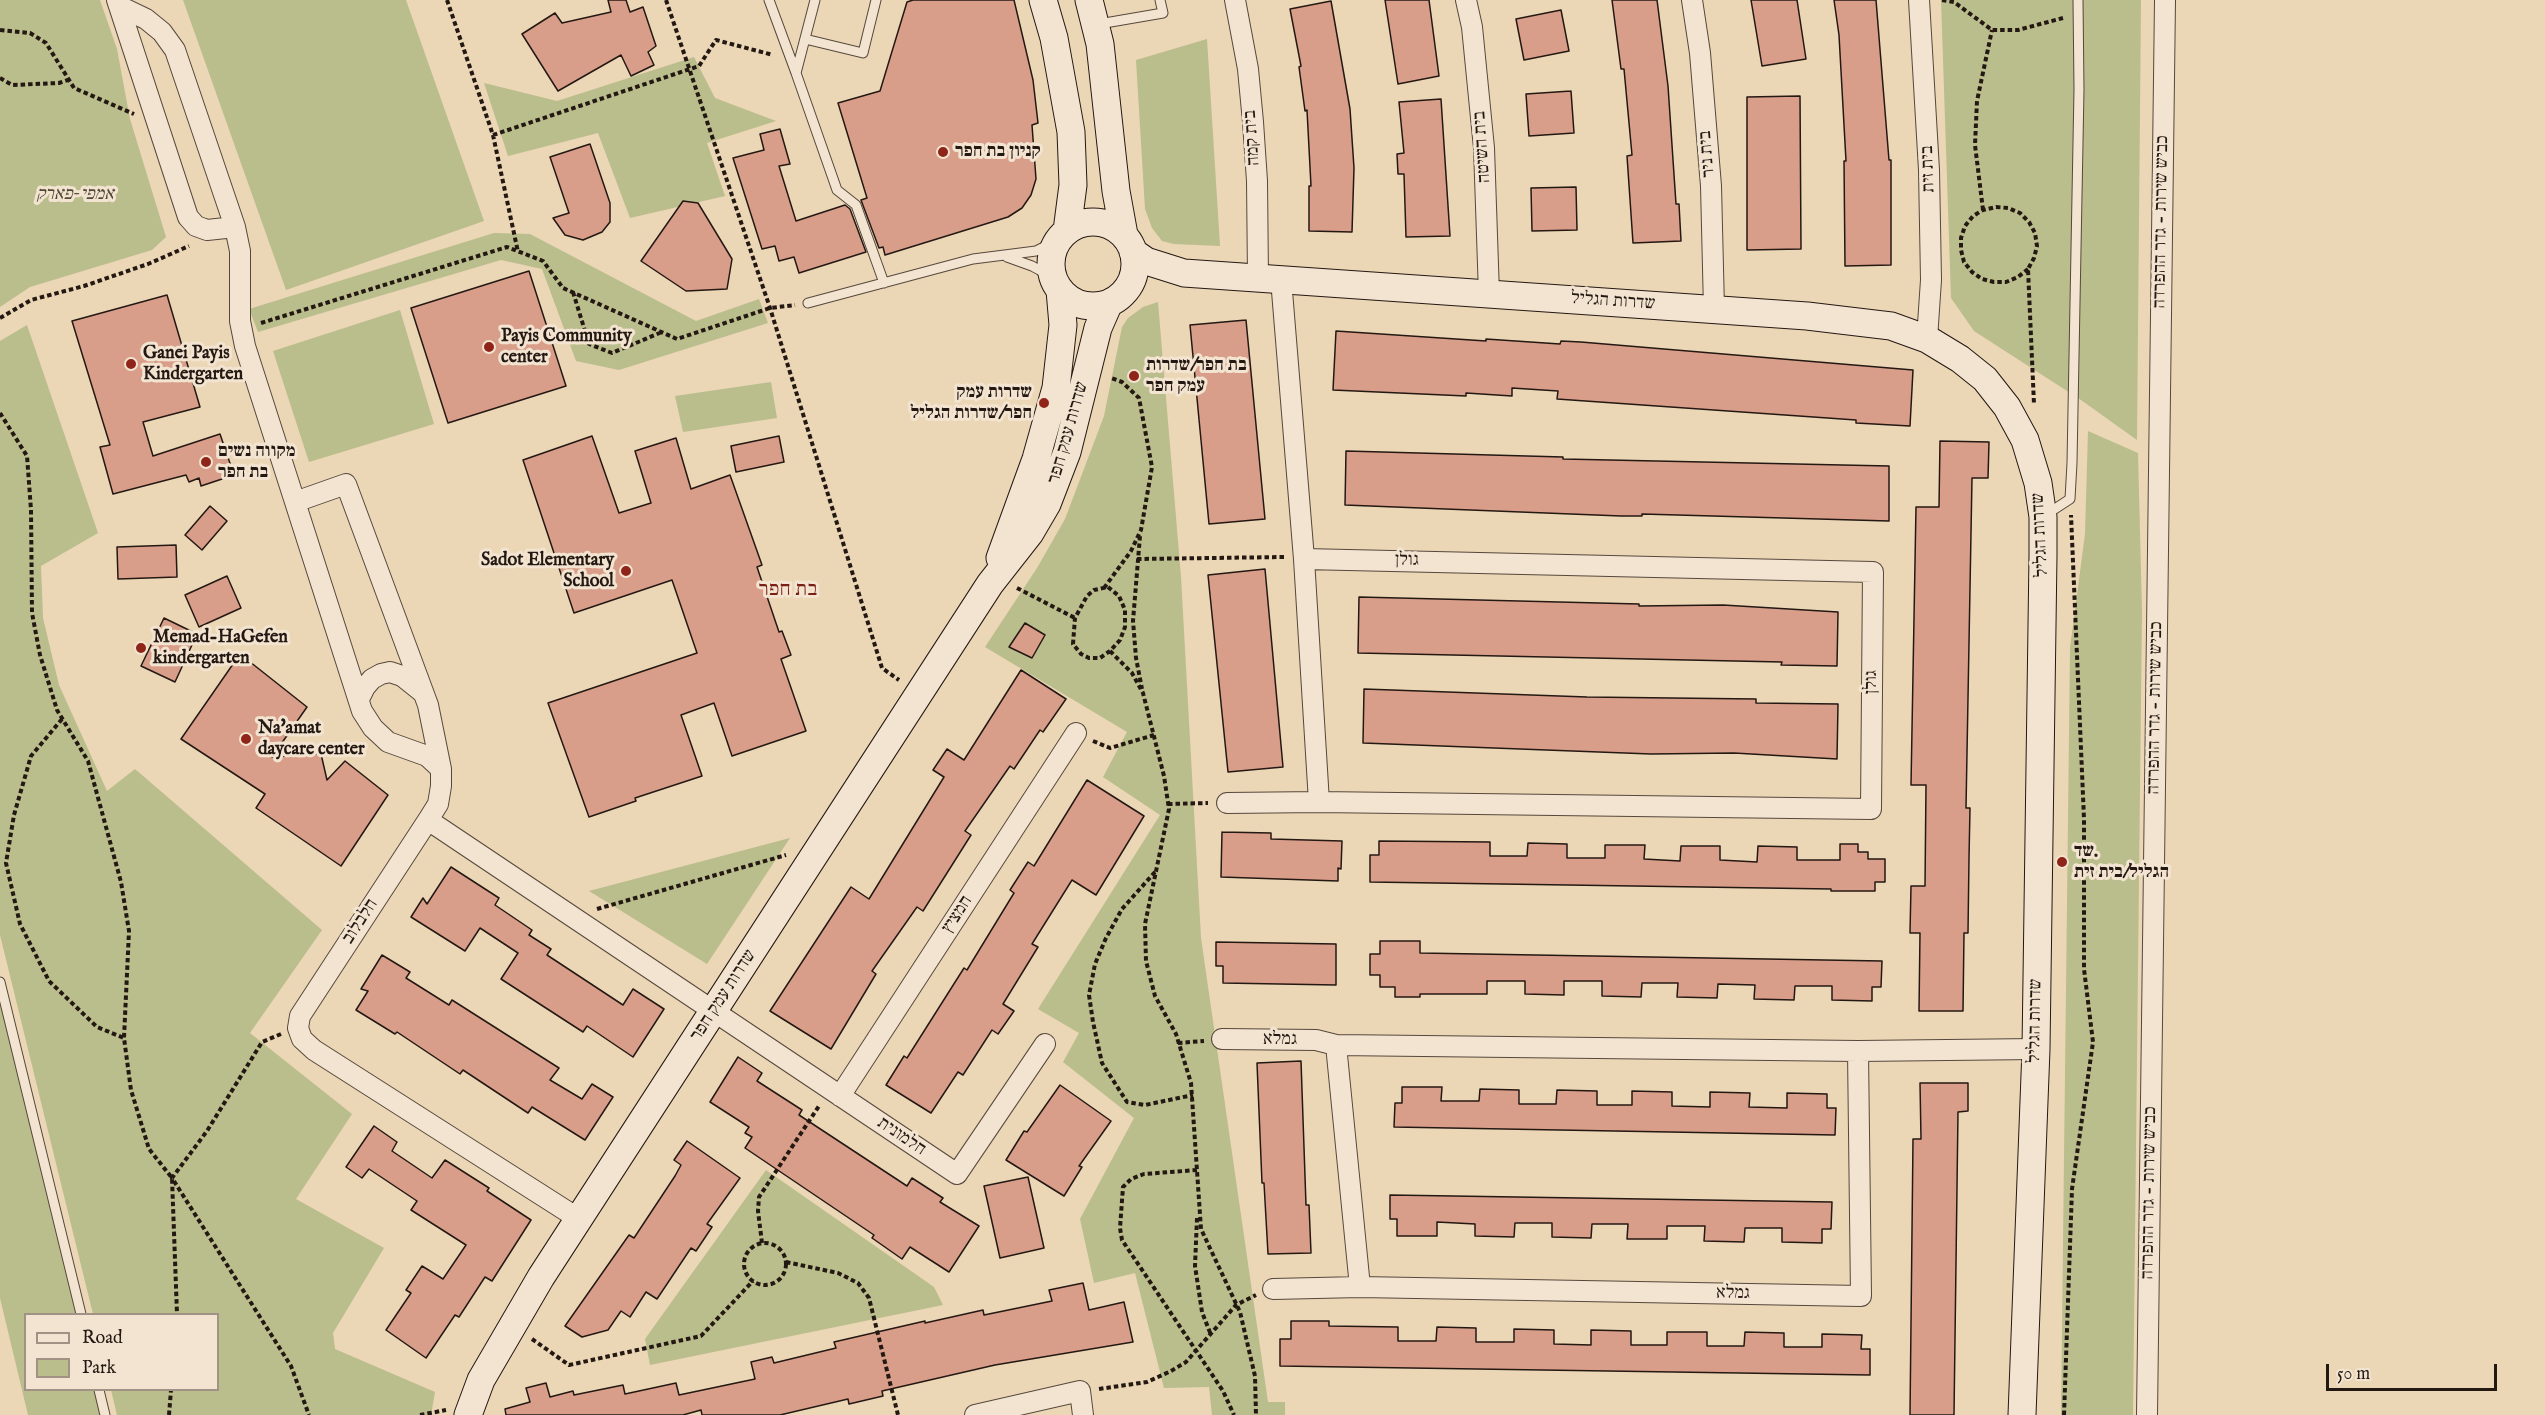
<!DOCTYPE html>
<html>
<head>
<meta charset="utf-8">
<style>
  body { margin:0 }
  #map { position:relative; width:2545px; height:1415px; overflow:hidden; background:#ebd6b6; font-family:"IM FELL English",serif }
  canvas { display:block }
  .legend { position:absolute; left:24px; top:1313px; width:195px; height:78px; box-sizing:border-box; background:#f2e4d0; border:2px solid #a09284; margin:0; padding:8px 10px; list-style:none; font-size:18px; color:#241813 }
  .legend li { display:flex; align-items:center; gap:12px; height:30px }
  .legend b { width:30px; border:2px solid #a09284 }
  .scale { position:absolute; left:2326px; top:1364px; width:171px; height:27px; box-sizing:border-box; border:3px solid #241813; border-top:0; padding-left:8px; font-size:18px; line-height:21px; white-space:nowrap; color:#241813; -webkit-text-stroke:4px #f2e4d0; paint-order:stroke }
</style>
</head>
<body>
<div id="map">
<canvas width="2545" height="1415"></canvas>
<ul class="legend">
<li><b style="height:8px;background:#f2e4d0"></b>Road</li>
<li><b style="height:16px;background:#babd8c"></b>Park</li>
</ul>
<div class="scale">50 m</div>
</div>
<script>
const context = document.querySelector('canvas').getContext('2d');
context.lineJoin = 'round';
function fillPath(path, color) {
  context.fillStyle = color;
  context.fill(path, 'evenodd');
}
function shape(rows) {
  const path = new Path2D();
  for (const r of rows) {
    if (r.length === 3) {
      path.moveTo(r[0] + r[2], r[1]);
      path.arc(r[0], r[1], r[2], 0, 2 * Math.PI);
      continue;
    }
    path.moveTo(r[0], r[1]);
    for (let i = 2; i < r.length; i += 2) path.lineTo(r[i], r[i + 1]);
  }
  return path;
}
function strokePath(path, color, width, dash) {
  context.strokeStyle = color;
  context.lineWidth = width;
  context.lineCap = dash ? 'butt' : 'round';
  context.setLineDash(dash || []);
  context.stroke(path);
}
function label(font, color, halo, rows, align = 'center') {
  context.font = font + ' "IM FELL English","Frank Ruhl Libre",serif';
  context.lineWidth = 6;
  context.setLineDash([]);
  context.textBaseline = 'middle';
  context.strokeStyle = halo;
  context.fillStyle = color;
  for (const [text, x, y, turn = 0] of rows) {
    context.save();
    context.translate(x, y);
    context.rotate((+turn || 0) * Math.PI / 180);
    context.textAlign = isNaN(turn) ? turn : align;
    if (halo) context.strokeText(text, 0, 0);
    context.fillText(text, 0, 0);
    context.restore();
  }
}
const green = shape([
  [0,0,100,0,117,49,130,119,166,237,152,250,30,287,0,307],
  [183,0,406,0,484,221,286,290],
  [1941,0,2141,0,2137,440,2081,400,1974,331,1951,298],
  [1207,39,1220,246,1174,244,1162,241,1152,228,1145,209,1136,60],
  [694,57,715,98,776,121,707,143,725,196,630,218,598,133,508,156,484,83,557,101],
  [494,233,530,234,696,321,759,299,768,323,619,370,576,361,542,269,501,260,258,332,249,309],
  [1158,302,1181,577,1201,938,1268,1402,1285,1402,1285,1415,1212,1415,1209,1387,1164,1388,1135,1273,1094,1283,1080,1219,1134,1118,1063,1062,1079,1033,1038,1009,1160,815,1103,777,1127,732,985,647,1037,568,1065,519,1104,416,1122,327,1128,318,1143,307],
  [400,310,434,424,309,462,273,351],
  [27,325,98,533,41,566,43,618,59,685,107,791,135,769,322,930,250,1033,352,1114,296,1199,384,1248,333,1333,335,1349,435,1392,431,1415,117,1415,111,1390,218,1390,218,1314,93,1314,0,935,0,341],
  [771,382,777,418,683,432,675,396],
  [2088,431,2138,453,2142,611,2133,1415,2061,1415,2070,648,2085,534],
  [790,838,707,964,589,891],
  [0,986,80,1314,26,1314,26,1390,98,1390,105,1415,28,1415,0,1298],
  [766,1170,934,1287,943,1305,650,1365,645,1339]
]);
const building = shape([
  [608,0,626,0,630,12,643,7,656,46,648,52,654,65,631,76,621,55,558,91,522,34,555,13,562,23,611,12,608,0],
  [913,0,1014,0,1033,80,1038,123,1032,125,1036,179,1031,195,1022,208,1008,217,885,255,883,247,879,248,861,200,867,198,838,103,880,91,907,2,913,0],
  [1385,0,1429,0,1439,76,1398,84,1385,0],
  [1612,0,1657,0,1668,86,1676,204,1679,204,1681,241,1633,243,1627,156,1632,155,1624,69,1621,69,1612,0],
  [1751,0,1797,0,1806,59,1762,66,1751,0],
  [1834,0,1876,0,1889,160,1891,160,1891,265,1845,266,1844,161,1846,161,1839,35,1834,0],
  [1331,1,1350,109,1354,168,1352,232,1309,231,1309,186,1311,186,1307,110,1305,111,1299,67,1301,66,1290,9,1331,1],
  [1561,10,1569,51,1524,60,1516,19,1561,10],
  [1571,91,1574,133,1529,136,1526,94,1571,91],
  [1800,96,1801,249,1747,250,1747,97,1800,96],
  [1441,99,1450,236,1406,237,1404,174,1398,174,1397,154,1404,153,1399,102,1441,99],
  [780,129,790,164,779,166,796,221,845,205,850,209,866,252,799,273,794,257,779,261,775,246,762,249,733,158,764,150,760,134,780,129],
  [590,144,610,203,610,222,602,232,583,240,565,235,553,218,569,213,550,157,590,144],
  [1576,187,1577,230,1532,231,1531,188,1576,187],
  [683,201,698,203,732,259,727,289,686,291,641,261,683,201],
  [529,271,566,386,448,423,411,308,529,271],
  [167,295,200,407,143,422,153,456,220,434,234,475,201,486,199,478,189,482,186,475,113,494,100,447,110,445,72,321,167,295],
  [1246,320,1265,519,1209,524,1190,325,1246,320],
  [1336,331,1486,341,1486,339,1560,344,1561,341,1581,342,1913,370,1910,426,1856,423,1856,420,1557,399,1558,391,1512,388,1512,396,1466,393,1466,396,1333,390,1336,331],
  [592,436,619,513,651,503,635,451,676,438,691,489,730,475,762,565,757,567,779,632,782,631,791,655,781,659,806,731,732,756,714,703,681,715,702,776,635,798,636,801,589,817,548,703,697,653,672,580,574,613,523,460,592,436],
  [779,436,784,462,736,472,731,446,779,436],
  [1940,441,1989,442,1988,478,1972,478,1966,808,1970,808,1969,858,1968,933,1964,933,1963,1011,1919,1011,1920,933,1910,933,1911,886,1925,886,1926,785,1911,785,1916,507,1939,507,1940,441],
  [1346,451,1563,457,1563,459,1889,466,1889,521,1642,514,1642,516,1621,516,1345,505,1346,451],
  [210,506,227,521,202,550,185,535,210,506],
  [176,545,177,577,118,579,117,547,176,545],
  [1265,569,1283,767,1228,772,1208,575,1265,569],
  [227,576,241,608,199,627,185,595,227,576],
  [1359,597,1639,604,1639,606,1723,605,1838,612,1837,666,1781,665,1782,662,1358,653,1359,597],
  [164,618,197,634,175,682,141,666,164,618],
  [1025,623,1045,635,1032,658,1009,647,1025,623],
  [240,654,307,707,272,757,321,754,327,780,345,761,388,795,341,866,256,808,265,794,181,739,240,654],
  [1021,670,1066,699,1043,732,1040,730,1014,769,1010,766,965,831,971,835,923,911,917,907,872,971,876,974,831,1049,770,1011,851,887,869,899,944,777,933,770,947,749,964,760,1021,670],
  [1364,689,1587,697,1756,699,1756,703,1838,704,1837,759,1734,753,1651,754,1363,743,1364,689],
  [1087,780,1144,816,1096,895,1072,880,1032,944,1038,947,1003,1004,1014,1011,998,1034,992,1030,963,1075,958,1072,931,1113,886,1085,904,1056,907,1058,964,968,967,970,1014,893,1010,890,1028,862,1034,866,1087,780],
  [1222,832,1271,833,1271,839,1342,841,1341,869,1338,868,1338,881,1221,877,1222,832],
  [1379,841,1490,842,1490,856,1527,856,1528,843,1567,844,1567,858,1605,858,1605,845,1645,845,1644,859,1680,861,1681,846,1720,846,1720,860,1757,862,1758,846,1797,847,1797,860,1840,860,1840,844,1858,844,1858,852,1868,852,1868,859,1885,859,1885,882,1875,882,1875,891,1831,891,1831,889,1370,882,1370,855,1379,855,1379,841],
  [451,867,499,898,495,905,532,930,529,935,551,949,547,955,623,1005,633,989,664,1009,633,1057,587,1026,583,1032,501,979,518,953,480,928,465,951,411,917,423,898,427,904,451,867],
  [1380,941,1420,941,1420,953,1882,961,1881,987,1872,987,1872,1001,1832,1000,1832,986,1795,986,1794,1000,1754,999,1755,985,1718,984,1717,998,1677,997,1678,983,1642,983,1641,997,1602,996,1602,981,1564,981,1564,995,1525,994,1525,981,1487,981,1487,994,1420,994,1420,997,1395,997,1395,987,1380,987,1380,975,1370,975,1370,954,1380,954,1380,941],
  [1216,942,1336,944,1336,985,1223,983,1223,966,1216,966,1216,942],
  [382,955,410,972,406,978,449,1005,452,1000,559,1068,550,1080,582,1099,592,1084,613,1097,585,1140,532,1107,528,1113,463,1070,460,1074,397,1032,395,1034,356,1010,368,991,361,989,382,955],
  [738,1057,762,1073,757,1081,802,1110,799,1115,907,1186,912,1178,943,1198,940,1202,979,1226,949,1272,910,1247,902,1259,872,1238,874,1235,745,1148,752,1137,745,1133,749,1127,710,1102,738,1057],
  [1301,1061,1306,1205,1309,1205,1311,1253,1268,1254,1264,1183,1262,1183,1257,1063,1301,1061],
  [1920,1083,1968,1083,1968,1111,1958,1112,1954,1415,1910,1415,1913,1139,1921,1139,1920,1083],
  [1060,1085,1111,1121,1079,1166,1082,1167,1064,1196,1006,1160,1024,1131,1027,1132,1060,1085],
  [1402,1087,1442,1087,1441,1101,1479,1101,1480,1089,1519,1090,1519,1104,1556,1104,1557,1090,1597,1091,1597,1105,1632,1105,1632,1091,1672,1092,1672,1106,1710,1107,1710,1092,1750,1093,1749,1107,1787,1108,1787,1093,1827,1094,1827,1108,1836,1108,1835,1135,1394,1127,1395,1103,1402,1103,1402,1087],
  [374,1126,397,1142,392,1151,432,1178,445,1160,489,1188,487,1191,531,1220,492,1281,485,1277,459,1317,455,1315,426,1358,386,1330,411,1293,406,1290,422,1266,443,1279,466,1245,411,1210,417,1201,369,1169,362,1178,346,1167,374,1126],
  [687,1141,740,1178,707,1224,712,1227,696,1251,691,1248,657,1299,646,1292,630,1317,621,1311,608,1330,582,1337,565,1326,629,1235,634,1238,675,1176,681,1165,674,1160,687,1141],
  [1028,1177,1044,1248,1000,1258,984,1186,1028,1177],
  [1390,1195,1832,1202,1831,1229,1822,1229,1822,1243,1782,1242,1782,1228,1745,1228,1744,1242,1704,1241,1705,1226,1667,1226,1667,1239,1627,1239,1628,1224,1592,1224,1591,1238,1552,1237,1552,1223,1515,1223,1514,1237,1475,1236,1475,1224,1437,1222,1437,1236,1397,1236,1397,1219,1390,1219,1390,1195],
  [1083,1283,1089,1310,1124,1302,1133,1342,995,1365,882,1391,883,1396,849,1404,848,1399,780,1415,702,1415,701,1410,683,1415,506,1415,505,1409,530,1402,526,1388,546,1383,550,1397,573,1391,574,1395,623,1385,625,1394,676,1383,679,1395,755,1379,751,1362,772,1357,774,1363,836,1348,834,1342,925,1321,925,1323,983,1310,984,1315,1052,1301,1049,1290,1083,1283],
  [1291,1321,1329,1321,1329,1326,1398,1327,1398,1341,1436,1341,1437,1327,1476,1328,1476,1342,1514,1342,1514,1329,1554,1330,1554,1344,1591,1345,1591,1330,1631,1331,1631,1345,1667,1345,1667,1332,1707,1332,1707,1346,1744,1346,1745,1332,1784,1333,1784,1347,1822,1347,1822,1334,1862,1335,1861,1349,1870,1349,1870,1375,1280,1366,1280,1339,1291,1339,1291,1321]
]);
const path = shape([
  [447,0,493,135,518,252],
  [666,0,770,308,882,668,899,680],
  [1942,0,1954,2,1992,30,2018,30,2063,18],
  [0,30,30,33,46,43,74,88,134,114],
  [0,78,12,85,59,83,68,80],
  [493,135,699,66,716,40,773,55],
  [1983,210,1975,145,1977,101,1992,30],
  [2028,269,2018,277,2006,282,1994,282,1982,279,1972,272,1964,262,1961,250,1961,238,1965,226,1973,216,1983,210,1996,207,2008,208,2020,213,2029,222,2035,233,2037,246,2034,258,2028,269,2034,404],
  [573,292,589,344,612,353,662,332],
  [0,318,31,300,84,286,148,264,189,246],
  [261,323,507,247,543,261,563,288,677,339,770,308,795,305],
  [0,413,27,456,31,510,32,613,40,655,57,710,88,761,121,882,129,931,124,1038,131,1090,149,1149,172,1178,177,1314],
  [1140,536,1133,621,1136,658,1142,689],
  [1137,559,1285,557],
  [1108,587,1119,596,1125,610,1125,627,1120,640,1110,651,1100,658,1089,658,1081,654,1073,644,1075,618,1087,596,1094,590,1108,587],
  [1017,588,1075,618],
  [1104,588,1131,551,1141,530,1152,467,1139,398,1122,382,1111,378],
  [1110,651,1132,673,1143,693,1164,776,1169,809,1145,924,1146,961,1155,996,1176,1034,1191,1083,1201,1229,1240,1312,1255,1376,1256,1415],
  [62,719,31,756,14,815,6,863,20,924,49,981,97,1027,124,1038],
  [1093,741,1110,748,1154,735],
  [1168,804,1208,803],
  [1155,872,1122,909,1106,938,1095,964,1089,995,1093,1022,1102,1063,1127,1102,1145,1105,1193,1095],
  [597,909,786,855],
  [281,1034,262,1042,207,1131,172,1178,291,1366,309,1415],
  [1178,1043,1204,1041],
  [1197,1170,1144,1174,1131,1179,1123,1187,1120,1228,1122,1240,1223,1391,1234,1415],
  [1197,1218,1195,1266,1202,1312,1211,1335],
  [762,1243,758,1211,759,1197,819,1106],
  [765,1264,21],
  [786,1262,838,1273,858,1283,869,1298,898,1415],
  [532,1339,569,1365,701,1336,753,1281],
  [1099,1389,1147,1382,1171,1371,1186,1362,1236,1305,1256,1295],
  [169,1415,171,1390],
  [420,1415,446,1410],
  [2064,1415,2072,1189,2093,1042,2084,969,2084,819,2071,515]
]);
const lane = shape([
  [769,0,796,73],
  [815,0,796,73,837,190,856,205,884,283],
  [1099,24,1163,13,1160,0],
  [805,39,863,53,876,0],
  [1007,257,1032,266,1045,273,1057,284],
  [808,303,973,259,1036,251,1058,240],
  [2047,514,2070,499,2072,463,2079,89,2078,0],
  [0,982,81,1314],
  [99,1390,105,1415]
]);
const street = shape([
  [117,0,188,217,196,226,207,230,235,227],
  [1235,0,1248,69,1253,122,1257,181,1258,278],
  [1466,0,1472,27,1484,148,1489,294],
  [1692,0,1700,53,1711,186,1714,309],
  [1919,0,1929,170,1931,280,1927,339],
  [119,6,146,19,162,32,175,50,235,227,240,251,240,321,245,346,362,711,373,728,388,742,427,756,441,769],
  [1281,279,1304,559,1319,802,1871,809,1873,572,1304,559],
  [295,502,346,484,428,705,441,769,441,786,438,804,428,820],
  [359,699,365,687,372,679,381,674,390,672,402,676,422,692],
  [1227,803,1319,802],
  [1222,1039,1316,1040,1336,1045],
  [1858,1051,1861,1296,1360,1287,1336,1045,1858,1051,2036,1049],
  [840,1096,1076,733],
  [579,1219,314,1050,302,1039,298,1028,300,1016,428,820,957,1174,1045,1044],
  [1273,1289,1360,1287],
  [975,1415,1080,1391,1083,1415],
  [2147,1415,2165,0]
]);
const secondary = shape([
  [1043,0,1054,38,1071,132,1073,185,1067,231],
  [1089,0,1100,44,1116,191,1124,235],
  [1093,264,42],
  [1133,252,1146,261,1184,273,1807,316,1891,326,1927,339,1960,359,1985,379,2007,407,2025,440,2038,483,2043,517,2043,555,2036,1049,2022,1415],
  [1000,558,1036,459,1056,388,1063,325,1060,290],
  [468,1415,481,1380,541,1277,990,584,1030,533,1047,504,1067,452,1098,328,1109,303]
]);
const markers = [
  [943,152,6,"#8f2418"],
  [489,347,6,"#8f2418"],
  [131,364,6,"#8f2418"],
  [1134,376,6,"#8f2418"],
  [1044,403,6,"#8f2418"],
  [206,462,6,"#8f2418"],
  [626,571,6,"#8f2418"],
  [141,648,6,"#8f2418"],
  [246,739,6,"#8f2418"],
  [2062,862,6,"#8f2418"]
];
const streetNames = [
  ["בית קמה",1253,138,-94],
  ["בית השיטה",1483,147,-94],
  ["בית ניר",1708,154,-95],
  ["בית זית",1929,169,-92],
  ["כביש שירות - גדר ההפרדה",2162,222,-89],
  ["שדרות הגליל",1613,302,4],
  ["שדרות עמק חפר",1069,433,-74],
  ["שדרות הגליל",2041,535,-93],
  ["גולן",1407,561,1],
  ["גולן",1872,682,-90],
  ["כביש שירות - גדר ההפרדה",2156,708,-89],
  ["חמציץ",958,915,-57],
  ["חלבלוב",361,922,-57],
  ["שדרות עמק חפר",724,996,-57],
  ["שדרות הגליל",2036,1021,-89],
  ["גמלא",1280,1040],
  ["חלמונית",901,1137,34],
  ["כביש שירות - גדר ההפרדה",2150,1193,-89],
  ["גמלא",1733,1294,1]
];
const poiNames = [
  ["קניון בת חפר",955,152],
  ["Payis Community",501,337],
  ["center",501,358],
  ["Ganei Payis",143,354],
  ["Kindergarten",143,375],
  ["בת חפר/שדרות",1146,366],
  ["עמק חפר",1146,387],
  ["שדרות עמק",1032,393,"right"],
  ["חפר/שדרות הגליל",1032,414,"right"],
  ["מקווה נשים",218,452],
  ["בת חפר",218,473],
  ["Sadot Elementary",614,561,"right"],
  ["School",614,582,"right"],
  ["Memad-HaGefen",153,638],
  ["kindergarten",153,659],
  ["Na'amat",258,729],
  ["daycare center",258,750],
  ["שד.",2074,852],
  ["הגליל/בית זית",2074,873]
];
const parkNames = [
  ["אמפי-פארק",75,195]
];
const quarterNames = [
  ["בת חפר",788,591]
];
fillPath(green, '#babd8c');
fillPath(building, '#d89e8a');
strokePath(building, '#241813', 1.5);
strokePath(lane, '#56483c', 11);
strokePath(street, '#56483c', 22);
strokePath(secondary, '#241813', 29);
strokePath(path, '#241813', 4, [4.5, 3]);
strokePath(lane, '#f2e4d0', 9);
strokePath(street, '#f2e4d0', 20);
strokePath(secondary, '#f2e4d0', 27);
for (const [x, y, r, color] of markers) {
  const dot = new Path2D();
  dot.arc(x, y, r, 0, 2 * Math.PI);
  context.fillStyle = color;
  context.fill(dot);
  strokePath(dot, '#f2e4d0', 2);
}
label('18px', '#241813', '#f2e4d0', streetNames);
label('bold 18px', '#241813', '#f2e4d0', poiNames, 'left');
label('italic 18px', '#514a37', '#f2e4d0', parkNames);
label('21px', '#7a1f14', '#f2e4d0', quarterNames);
</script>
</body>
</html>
